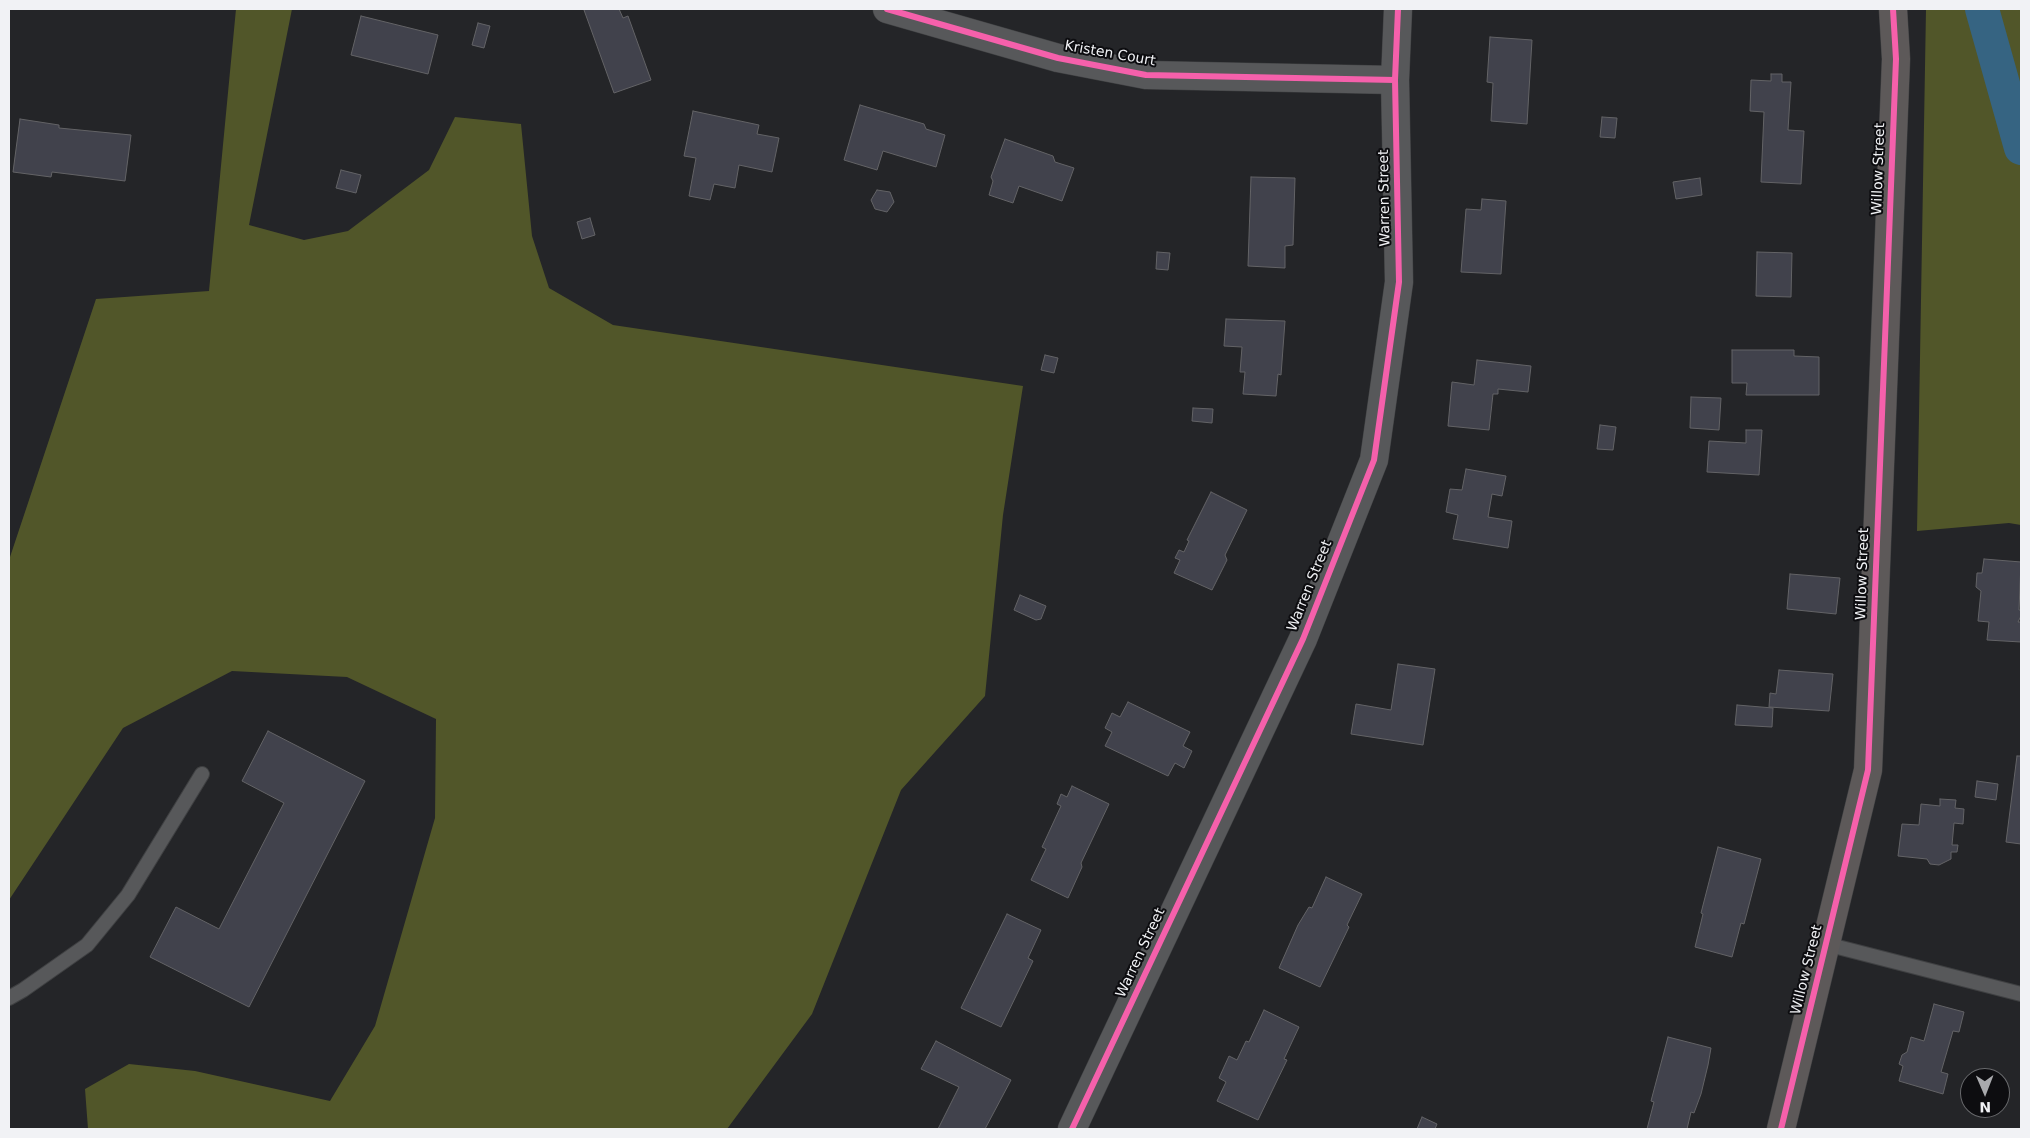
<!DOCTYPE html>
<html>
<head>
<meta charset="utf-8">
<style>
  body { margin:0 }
  #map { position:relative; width:2030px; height:1138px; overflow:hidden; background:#242528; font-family:"DejaVu Sans",sans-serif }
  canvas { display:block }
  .frame { position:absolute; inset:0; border:10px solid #f1f2f5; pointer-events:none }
  .north { position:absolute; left:1960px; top:1068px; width:50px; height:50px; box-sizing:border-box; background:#0d0d10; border:1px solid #68696c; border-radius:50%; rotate:179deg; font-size:14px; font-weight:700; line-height:20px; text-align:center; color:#f1f2f5 }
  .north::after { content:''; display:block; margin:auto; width:18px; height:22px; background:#a9aaad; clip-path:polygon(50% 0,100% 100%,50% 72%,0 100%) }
</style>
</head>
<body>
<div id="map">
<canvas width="2030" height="1138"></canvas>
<div class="frame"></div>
<div class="north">N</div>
</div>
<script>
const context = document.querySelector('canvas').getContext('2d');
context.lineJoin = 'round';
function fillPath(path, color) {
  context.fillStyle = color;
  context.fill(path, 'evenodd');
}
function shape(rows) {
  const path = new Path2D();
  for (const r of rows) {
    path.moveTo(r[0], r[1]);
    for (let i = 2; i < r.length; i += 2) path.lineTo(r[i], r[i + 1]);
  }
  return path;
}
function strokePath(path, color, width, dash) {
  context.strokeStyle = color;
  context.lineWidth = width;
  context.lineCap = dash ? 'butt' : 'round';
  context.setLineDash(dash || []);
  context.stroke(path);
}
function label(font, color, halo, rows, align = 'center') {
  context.font = font + ' "DejaVu Sans",sans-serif';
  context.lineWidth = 4;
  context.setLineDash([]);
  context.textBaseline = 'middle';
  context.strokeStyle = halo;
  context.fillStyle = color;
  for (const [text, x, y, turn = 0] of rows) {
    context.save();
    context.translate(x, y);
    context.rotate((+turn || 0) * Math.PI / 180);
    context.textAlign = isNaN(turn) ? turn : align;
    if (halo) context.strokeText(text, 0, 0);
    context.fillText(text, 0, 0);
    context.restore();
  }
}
const forest = shape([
  [236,9,292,9,249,225,304,240,348,231,429,170,455,117,521,124,532,236,549,288,613,325,1023,386,1003,515,985,696,901,790,812,1014,727,1129,88,1129,85,1089,129,1064,195,1071,330,1101,375,1026,435,818,436,719,347,677,232,671,123,728,9,900,9,560,96,299,209,291],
  [1926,9,2021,9,2021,525,2009,523,1917,531]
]);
const canal = shape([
  [1982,9,2021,148]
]);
const building = shape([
  [587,9,619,9,623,18,628,16,651,80,614,93,584,10,587,9],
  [361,16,438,35,428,74,351,55,361,16],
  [478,23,490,26,484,48,472,45,478,23],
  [1490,37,1532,40,1527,124,1491,121,1493,83,1487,82,1490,37],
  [1771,74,1782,74,1782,82,1791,82,1788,130,1804,131,1801,184,1761,182,1764,112,1750,111,1751,80,1771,81,1771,74],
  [860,105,924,124,926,129,945,135,936,167,883,151,877,170,844,160,860,105],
  [693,111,759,125,757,134,779,138,772,172,739,165,735,188,714,184,710,200,689,196,696,158,684,156,693,111],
  [1602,117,1617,118,1615,138,1600,137,1602,117],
  [20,119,59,125,59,128,131,135,125,181,52,172,51,177,13,172,20,119],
  [1005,139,1053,156,1055,162,1074,168,1062,201,1019,186,1013,203,989,195,993,181,991,177,1005,139],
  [341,170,361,175,356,193,336,188,341,170],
  [1251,177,1295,178,1293,245,1285,246,1285,268,1248,266,1251,177],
  [1700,178,1702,195,1676,199,1673,182,1700,178],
  [877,190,890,192,894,202,887,212,875,209,871,200,877,190],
  [1482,199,1506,201,1501,274,1461,272,1466,209,1481,210,1482,199],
  [590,218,595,235,582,239,577,222,590,218],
  [1157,252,1170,253,1168,270,1156,269,1157,252],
  [1757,252,1792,253,1791,297,1756,296,1757,252],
  [1226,319,1285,321,1281,375,1278,374,1276,396,1243,394,1245,372,1240,372,1242,347,1224,346,1226,319],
  [1732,350,1794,350,1794,356,1819,357,1819,395,1746,395,1747,383,1732,383,1732,350],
  [1045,355,1058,358,1054,373,1041,370,1045,355],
  [1477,360,1531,366,1528,392,1498,389,1498,394,1493,394,1489,430,1448,426,1452,382,1474,385,1477,360],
  [1691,397,1721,398,1719,430,1690,428,1691,397],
  [1193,408,1213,409,1212,423,1192,421,1193,408],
  [1600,425,1616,427,1613,450,1597,449,1600,425],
  [1746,430,1762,430,1759,475,1707,472,1709,441,1746,443,1746,430],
  [1466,469,1506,476,1502,496,1492,494,1488,517,1512,521,1508,548,1453,539,1458,515,1446,512,1450,489,1462,490,1466,469],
  [1211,492,1247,510,1225,555,1227,560,1212,590,1174,573,1180,560,1175,558,1179,550,1184,552,1189,541,1187,540,1211,492],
  [1984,559,2021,562,2019,610,2021,610,2021,616,2018,622,2021,622,2021,642,1987,640,1989,622,1978,621,1981,591,1976,587,1977,573,1982,573,1984,559],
  [1790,574,1840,578,1836,614,1787,609,1790,574],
  [1020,595,1046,606,1041,619,1036,620,1014,610,1020,595],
  [1398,664,1435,669,1423,745,1351,734,1356,704,1391,710,1398,664],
  [1779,670,1833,674,1829,711,1769,707,1770,693,1776,694,1779,670],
  [1128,702,1190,732,1183,746,1192,751,1184,768,1175,763,1168,776,1105,746,1112,732,1105,728,1112,713,1120,717,1128,702],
  [1737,705,1773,708,1772,727,1735,725,1737,705],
  [268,731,365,781,249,1007,150,957,176,907,219,929,284,803,242,781,268,731],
  [2017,756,2021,756,2021,844,2006,842,2017,756],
  [1977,781,1998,784,1996,800,1975,797,1977,781],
  [1072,786,1109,804,1081,863,1082,867,1068,898,1031,880,1046,849,1042,847,1061,806,1057,804,1061,794,1067,797,1072,786],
  [1940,799,1956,800,1955,808,1964,809,1963,824,1954,823,1952,845,1958,845,1957,852,1951,852,1951,859,1939,865,1930,864,1927,859,1898,856,1902,824,1919,825,1921,804,1940,806,1940,799],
  [1718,847,1761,859,1744,924,1741,923,1732,957,1695,947,1703,914,1701,913,1718,847],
  [1326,877,1362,894,1347,925,1349,927,1320,987,1279,968,1298,925,1309,907,1312,908,1326,877],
  [1007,914,1041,930,1028,958,1033,961,1001,1027,961,1008,1007,914],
  [1934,1004,1964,1012,1959,1032,1953,1031,1941,1072,1948,1074,1943,1094,1899,1081,1903,1066,1899,1064,1902,1055,1907,1052,1911,1037,1924,1041,1934,1004],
  [1264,1010,1299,1027,1284,1059,1287,1060,1258,1120,1217,1101,1226,1082,1219,1078,1229,1056,1237,1060,1246,1041,1249,1042,1264,1010],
  [1668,1037,1711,1048,1708,1065,1701,1094,1694,1113,1691,1112,1687,1129,1647,1129,1654,1102,1651,1101,1668,1037],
  [936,1041,1011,1080,985,1129,938,1129,959,1087,921,1069,936,1041],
  [1422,1117,1437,1124,1435,1129,1417,1129,1422,1117]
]);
const lane = shape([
  [1826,944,2021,994],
  [9,998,23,990,87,945,128,895,202,774]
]);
const street = shape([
  [887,9,1058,58,1146,75,1395,80],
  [1072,1129,1303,639,1374,460,1399,282,1395,80,1398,9]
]);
const secondary = shape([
  [1781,1129,1868,770,1896,59,1893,9]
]);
const cycleway = shape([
  [887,9,1058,58,1146,75,1395,80],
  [1072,1129,1303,639,1374,460,1399,282,1395,80,1398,9],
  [1781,1129,1868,770,1896,59,1893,9]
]);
const streetNames = [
  ["Kristen Court",1110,54,10],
  ["Willow Street",1879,169,-88],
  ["Warren Street",1385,198,-91],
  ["Willow Street",1863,574,-88],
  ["Warren Street",1310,586,-68],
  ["Warren Street",1141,953,-65],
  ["Willow Street",1807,970,-76]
];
fillPath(forest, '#515629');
strokePath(canal, '#366482', 34);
fillPath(building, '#41424c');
strokePath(building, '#636366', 1);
strokePath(lane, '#3f4042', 16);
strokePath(street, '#3f4042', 29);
strokePath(secondary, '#3f4042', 29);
strokePath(lane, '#57585a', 14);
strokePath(street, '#57585a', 28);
strokePath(secondary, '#5d5959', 28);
strokePath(cycleway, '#f560ab', 6);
label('14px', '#f1f2f5', '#0d0d10', streetNames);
</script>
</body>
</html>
